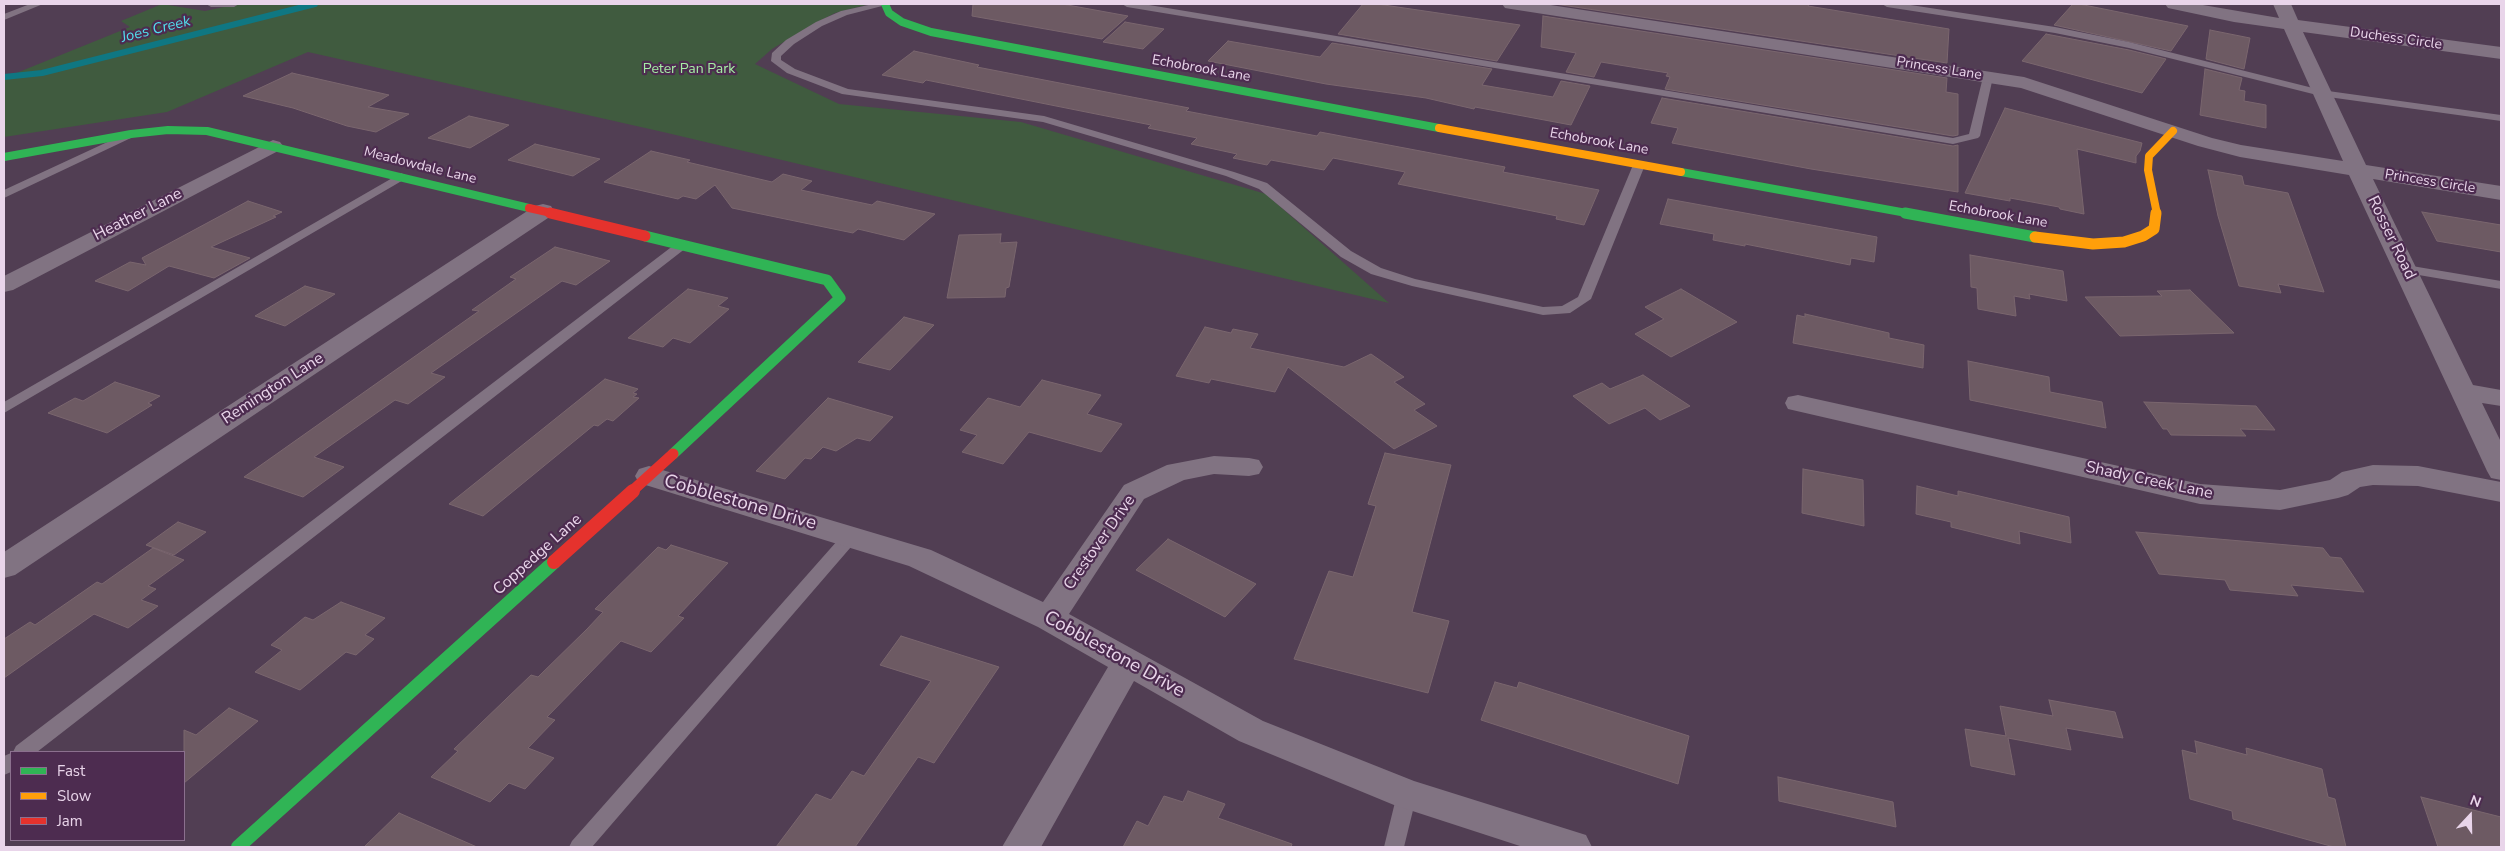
<!DOCTYPE html>
<html>
<head>
<meta charset="utf-8">
<style>
  body { margin:0 }
  #map { position:relative; width:2505px; height:851px; overflow:hidden; background:#513e53; font-family:"Nunito Sans",sans-serif }
  canvas { display:block }
  .frame { position:absolute; inset:0; border:5px solid #e9d5ea; pointer-events:none }
  .legend { position:absolute; left:10px; top:751px; width:175px; height:90px; box-sizing:border-box; background:#4d2c50; border:1px solid #8b708e; margin:0; padding:6px 9px; list-style:none; font-size:15px; color:#e9d5ea }
  .legend li { display:flex; align-items:center; gap:10px; height:25px }
  .legend b { width:25px; border:1px solid #8b708e }
  .north { position:absolute; left:2445px; top:791px; width:50px; height:50px; -webkit-text-stroke:4px #4d2c50; paint-order:stroke; rotate:21deg; font-size:14px; font-weight:700; line-height:20px; text-align:center; color:#e9d5ea }
  .north::after { content:''; display:block; margin:auto; width:18px; height:22px; background:#e9d5ea; clip-path:polygon(50% 0,100% 100%,50% 72%,0 100%) }
</style>
</head>
<body>
<div id="map">
<canvas width="2505" height="851"></canvas>
<div class="frame"></div>
<ul class="legend">
<li><b style="height:6px;background:#30b455"></b>Fast</li>
<li><b style="height:6px;background:#ff9f0a"></b>Slow</li>
<li><b style="height:6px;background:#e5322d"></b>Jam</li>
</ul>
<div class="north">N</div>
</div>
<script>
const context = document.querySelector('canvas').getContext('2d');
context.lineJoin = 'round';
function fillPath(path, color) {
  context.fillStyle = color;
  context.fill(path, 'evenodd');
}
function shape(rows) {
  const path = new Path2D();
  for (const r of rows) {
    path.moveTo(r[0], r[1]);
    for (let i = 2; i < r.length; i += 2) path.lineTo(r[i], r[i + 1]);
  }
  return path;
}
function strokePath(path, color, width, dash) {
  context.strokeStyle = color;
  context.lineWidth = width;
  context.lineCap = dash ? 'butt' : 'round';
  context.setLineDash(dash || []);
  context.stroke(path);
}
function label(font, color, halo, rows, align = 'center') {
  context.font = font + ' "Nunito Sans",sans-serif';
  context.lineWidth = 4.5;
  context.setLineDash([]);
  context.textBaseline = 'middle';
  context.strokeStyle = halo;
  context.fillStyle = color;
  for (const [text, x, y, turn = 0] of rows) {
    context.save();
    context.translate(x, y);
    context.rotate((+turn || 0) * Math.PI / 180);
    context.textAlign = isNaN(turn) ? turn : align;
    if (halo) context.strokeText(text, 0, 0);
    context.fillText(text, 0, 0);
    context.restore();
  }
}
const green = shape([
  [162,4,205,11,238,4,870,4,835,13,812,25,772,49,755,64,839,104,1021,122,1266,194,1389,303,663,132,308,52,167,112,4,137,4,78,130,27,121,21]
]);
const stream = shape([
  [4,77,42,73,315,4]
]);
const building = shape([
  [973,4,1062,4,1128,16,1102,39,972,16,973,4],
  [1363,4,1377,4,1520,25,1497,61,1338,34,1363,4],
  [1555,4,1809,4,1808,6,1949,29,1947,63,1555,4],
  [2073,4,2079,4,2188,26,2171,51,2054,25,2073,4],
  [1543,16,1947,78,1946,92,1958,94,1958,135,1953,136,1665,89,1670,77,1666,76,1668,73,1601,62,1594,77,1566,72,1576,53,1541,47,1543,16],
  [1125,22,1164,29,1143,49,1103,42,1125,22],
  [2210,30,2250,38,2244,69,2206,59,2210,30],
  [2046,34,2129,50,2166,59,2142,93,2022,61,2046,34],
  [1228,41,1320,57,1332,43,1492,69,1482,85,1553,97,1561,81,1590,86,1571,125,1475,107,1474,109,1426,98,1326,84,1208,61,1228,41],
  [914,51,979,65,977,67,1189,108,1186,111,1317,136,1320,132,1505,167,1503,172,1599,190,1584,225,1556,219,1557,216,1398,184,1405,172,1333,158,1324,170,1271,160,1267,165,1233,158,1237,154,1191,144,1197,138,1148,128,1151,125,926,80,923,83,882,75,914,51],
  [2205,69,2242,78,2239,90,2245,91,2244,101,2266,105,2266,128,2200,115,2205,69],
  [292,73,389,95,368,107,409,114,376,132,347,126,293,108,243,96,292,73],
  [1662,98,1953,146,1958,145,1958,192,1811,169,1672,143,1678,128,1651,123,1662,98],
  [2005,108,2142,143,2140,151,2136,156,2136,163,2077,149,2084,214,2060,209,2059,207,2010,198,2010,201,1965,193,2005,108],
  [469,116,509,125,470,148,428,138,469,116],
  [535,144,600,159,573,176,508,160,535,144],
  [651,151,690,160,687,162,772,182,783,174,812,181,801,190,872,205,877,201,935,214,904,240,858,229,853,233,732,208,715,185,696,199,683,196,678,199,604,182,651,151],
  [2208,170,2242,176,2244,185,2288,193,2324,292,2278,284,2281,293,2239,286,2218,216,2208,170],
  [1668,199,1877,237,1874,262,1851,258,1850,265,1745,244,1745,246,1713,240,1714,234,1660,224,1668,199],
  [248,201,282,212,273,216,276,217,211,247,250,258,214,278,169,266,128,291,95,281,130,262,146,265,142,258,248,201],
  [2422,212,2501,225,2501,252,2437,241,2422,212],
  [1001,234,1000,243,1017,242,1009,287,1006,288,1005,297,947,298,959,235,1001,234],
  [555,247,610,261,576,285,562,281,431,373,445,377,408,404,395,400,314,457,344,467,303,497,244,477,479,311,472,310,516,279,510,277,555,247],
  [1970,255,2063,271,2067,301,2029,294,2030,299,2014,296,2016,316,1978,309,1977,288,1971,287,1970,255],
  [305,286,335,294,285,326,255,316,305,286],
  [688,289,728,298,718,306,729,309,690,343,673,338,663,347,628,338,688,289],
  [1681,289,1737,322,1671,357,1635,334,1664,319,1645,307,1681,289],
  [2190,290,2234,333,2120,336,2085,297,2162,296,2157,291,2190,290],
  [1805,314,1889,333,1889,338,1924,345,1923,368,1793,343,1797,315,1805,317,1805,314],
  [904,317,934,325,890,370,858,362,904,317],
  [1205,327,1231,333,1233,329,1258,334,1250,348,1344,367,1371,354,1404,377,1394,382,1425,404,1414,410,1437,426,1394,449,1288,367,1275,392,1211,379,1209,383,1176,376,1205,327],
  [1968,361,2049,377,2050,392,2102,402,2106,428,1970,400,1968,361],
  [1643,375,1690,406,1660,420,1645,408,1609,424,1573,396,1602,383,1610,389,1643,375],
  [605,379,638,389,633,393,637,394,633,397,639,398,613,421,607,419,598,426,594,425,483,516,449,504,605,379],
  [1042,380,1101,395,1087,414,1122,424,1101,452,1029,432,1003,464,962,452,977,435,960,430,988,398,1020,407,1042,380],
  [115,382,160,396,148,403,152,405,107,433,48,413,75,398,83,401,115,382],
  [828,398,893,417,870,441,857,438,836,451,823,447,811,459,805,458,785,479,756,471,828,398],
  [2144,402,2256,406,2275,430,2240,429,2246,436,2171,435,2167,429,2163,429,2144,402],
  [1385,453,1451,465,1412,612,1449,621,1428,693,1294,659,1329,571,1353,577,1376,506,1368,504,1385,453],
  [1803,469,1863,480,1864,526,1802,513,1803,469],
  [1917,486,1958,496,1958,491,2069,517,2071,543,2019,531,2020,544,1951,527,1951,522,1916,514,1917,486],
  [178,522,206,532,174,555,146,545,178,522],
  [2136,532,2323,548,2330,557,2341,558,2364,592,2291,585,2298,596,2230,590,2225,580,2159,574,2136,532],
  [1168,539,1256,584,1225,617,1136,570,1168,539],
  [671,545,728,563,678,616,684,618,651,652,621,641,547,717,555,720,528,748,554,758,525,789,509,783,490,802,431,777,458,751,454,749,531,675,538,677,587,629,603,612,595,609,658,547,666,550,671,545],
  [153,548,184,560,148,586,156,589,141,600,158,606,128,628,94,614,4,678,4,639,30,622,35,625,97,582,102,584,153,548],
  [341,602,385,618,365,635,374,639,356,655,346,652,300,690,255,672,282,650,271,645,305,617,313,620,341,602],
  [901,636,999,667,934,763,918,757,855,847,776,847,816,794,831,800,852,771,864,776,931,681,880,665,901,636],
  [1495,682,1517,688,1519,682,1689,736,1678,784,1481,720,1495,682],
  [2049,700,2115,712,2123,738,2066,728,2071,750,2008,738,2015,775,1971,766,1965,729,2006,736,2000,706,2053,716,2049,700],
  [229,708,258,721,184,783,184,730,196,735,229,708],
  [2195,741,2247,755,2246,748,2322,769,2328,797,2335,799,2346,847,2334,847,2233,819,2232,811,2190,799,2182,750,2197,754,2195,741],
  [1778,777,1893,802,1896,827,1779,801,1778,777],
  [1188,791,1225,804,1218,818,1292,844,1291,847,1123,847,1137,821,1148,826,1164,796,1183,802,1188,791],
  [2421,797,2501,817,2501,847,2438,847,2421,797],
  [399,813,477,847,364,847,399,813]
]);
const lane = shape([
  [30,4,43,4,4,20,4,14,30,4],
  [206,4,239,4,234,7,211,7,206,4],
  [873,4,890,4,847,15,822,26,794,44,781,56,781,60,795,69,848,89,1044,116,1234,172,1267,183,1351,251,1381,268,1415,279,1543,307,1562,306,1578,297,1633,165,1639,162,1645,165,1591,299,1570,313,1543,315,1412,286,1371,274,1341,257,1259,189,1226,176,1043,122,842,94,787,73,771,61,772,53,786,40,816,22,841,11,873,4],
  [1122,4,1143,4,1953,138,1969,134,1983,77,1988,74,1993,77,1980,136,1978,138,1953,144,1127,7,1122,4],
  [1882,4,1904,4,2055,27,2129,42,2321,90,2501,115,2501,121,2321,96,2129,48,2055,33,1887,7,1882,4],
  [129,132,135,135,133,137,4,198,4,190,129,132],
  [401,173,405,175,405,179,4,413,4,402,401,173],
  [682,241,686,242,688,245,686,248,37,752,13,752,16,746,678,242,682,241],
  [2406,265,2501,281,2501,289,2401,272,2400,269,2401,266,2406,265],
  [851,530,857,532,859,536,857,540,592,847,569,847,572,841,845,532,851,530],
  [11,753,11,772,4,775,4,756,11,753],
  [1407,786,1414,788,1417,794,1404,847,1384,847,1397,794,1400,788,1407,786]
]);
const street = shape([
  [1502,4,1544,4,2024,77,2212,138,2241,145,2343,161,2284,29,2234,22,2168,8,2165,4,2197,4,2279,18,2273,4,2291,4,2298,20,2501,47,2501,59,2303,32,2366,165,2501,186,2501,200,2373,179,2473,385,2501,390,2501,406,2482,403,2501,442,2501,480,2491,478,2487,471,2349,175,2240,157,2198,146,2021,88,1511,9,1505,8,1502,4],
  [273,140,280,142,283,146,280,150,13,290,4,292,4,276,273,140],
  [543,204,551,206,554,211,551,216,15,575,4,578,4,552,535,206,543,204],
  [1798,395,2200,484,2280,490,2330,480,2342,472,2373,465,2418,466,2501,482,2501,502,2418,486,2373,485,2360,487,2348,495,2338,498,2280,510,2200,504,1788,409,1785,403,1788,397,1798,395],
  [1214,456,1249,458,1259,460,1263,467,1259,474,1249,476,1214,474,1184,480,1144,499,1069,614,1263,721,1414,781,1586,835,1592,847,1523,847,1394,805,1239,741,1134,681,1041,847,1002,847,1108,667,1038,627,909,566,639,483,635,476,639,469,649,466,931,550,1043,602,1124,485,1167,465,1214,456]
]);
const fastFar2 = shape([
  [885,4,889,13,902,22,931,32,1439,128],
  [4,157,131,134,168,130,207,131,529,208],
  [1681,172,1912,214]
]);
const fastFar1 = shape([
  [1905,213,2035,237],
  [645,236,827,280,840,298,673,454]
]);
const fast = shape([
  [238,847,554,562]
]);
const slowFar1 = shape([
  [1439,128,1681,172],
  [2157,214,2148,170,2149,156,2173,131]
]);
const slow = shape([
  [2035,237,2093,244,2124,242,2143,236,2154,229,2156,213]
]);
const jamFar2 = shape([
  [529,208,556,214]
]);
const jamFar1 = shape([
  [550,213,645,236],
  [631,492,673,454]
]);
const jam = shape([
  [554,562,633,491]
]);
const farStreetnames = [
  ["Duchess Circle",2396,39,8],
  ["Echobrook Lane",1201,69,10],
  ["Princess Lane",1939,69,9],
  ["Echobrook Lane",1599,142,10],
  ["Meadowdale Lane",420,166,14],
  ["Princess Circle",2430,182,9],
  ["Echobrook Lane",1998,215,10]
];
const farParknames = [
  ["Peter Pan Park",689,70]
];
const farWaternames = [
  ["Joes Creek",156,30,-14]
];
const streetNames = [
  ["Heather Lane",138,215,-27],
  ["Rosser Road",2391,238,64],
  ["Remington Lane",273,389,-33],
  ["Shady Creek Lane",2149,481,12],
  ["Crestover Drive",1100,543,-55],
  ["Coppedge Lane",538,555,-42]
];
const nearStreetnames = [
  ["Cobblestone Drive",740,503,16],
  ["Cobblestone Drive",1114,655,29]
];
fillPath(green, '#405b3f');
strokePath(stream, '#0f7782', 6);
fillPath(building, '#6d5a63');
strokePath(building, '#7a666e', 1);
fillPath(lane, '#817382');
fillPath(street, '#817382');
strokePath(fastFar2, '#30b455', 8);
strokePath(fastFar1, '#30b455', 11);
strokePath(fast, '#30b455', 14);
strokePath(slowFar1, '#ff9f0a', 8);
strokePath(slow, '#ff9f0a', 11);
strokePath(jamFar2, '#e5322d', 8);
strokePath(jamFar1, '#e5322d', 11);
strokePath(jam, '#e5322d', 14);
label('14px', '#e9d5ea', '#4d2c50', farStreetnames);
label('14px', '#a5eca4', '#4d2c50', farParknames);
label('italic 15px', '#52dfed', '#4d2c50', farWaternames);
label('16px', '#e9d5ea', '#4d2c50', streetNames);
label('19px', '#e9d5ea', '#4d2c50', nearStreetnames);
</script>
</body>
</html>
